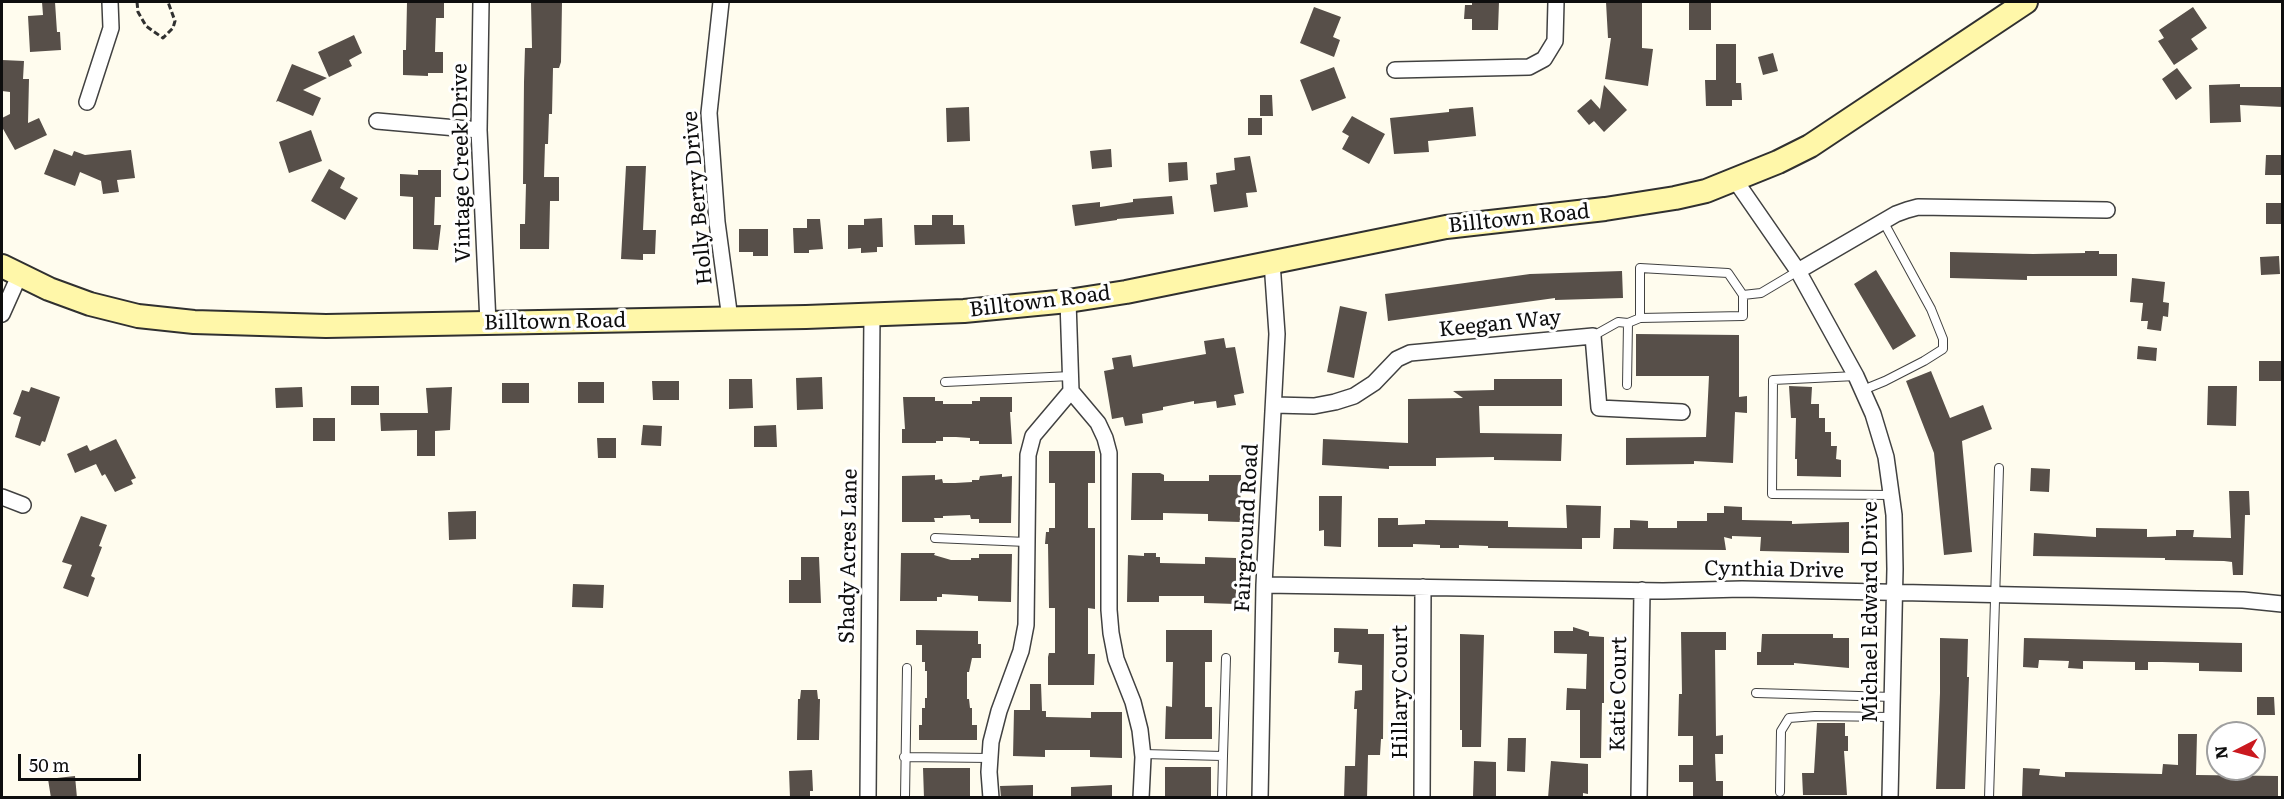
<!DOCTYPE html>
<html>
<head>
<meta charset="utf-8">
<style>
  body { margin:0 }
  #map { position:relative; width:2284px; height:799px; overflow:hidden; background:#fffcee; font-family:Literata,serif }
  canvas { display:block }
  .frame { position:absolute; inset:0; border:3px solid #0e0e0e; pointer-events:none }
  .north { position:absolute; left:2206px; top:721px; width:60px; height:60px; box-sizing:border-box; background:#fff; border:2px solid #9f9f9f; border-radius:50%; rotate:264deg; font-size:16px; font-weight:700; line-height:24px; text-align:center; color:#0e0e0e }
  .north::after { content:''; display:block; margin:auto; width:21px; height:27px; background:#ca191f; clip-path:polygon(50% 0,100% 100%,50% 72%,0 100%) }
  .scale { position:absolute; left:18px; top:754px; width:123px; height:27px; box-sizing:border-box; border:3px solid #0e0e0e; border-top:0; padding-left:8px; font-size:18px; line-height:21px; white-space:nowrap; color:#0e0e0e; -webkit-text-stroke:4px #fff; paint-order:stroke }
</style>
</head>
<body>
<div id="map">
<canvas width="2284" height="799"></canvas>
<div class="frame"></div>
<div class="north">N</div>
<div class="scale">50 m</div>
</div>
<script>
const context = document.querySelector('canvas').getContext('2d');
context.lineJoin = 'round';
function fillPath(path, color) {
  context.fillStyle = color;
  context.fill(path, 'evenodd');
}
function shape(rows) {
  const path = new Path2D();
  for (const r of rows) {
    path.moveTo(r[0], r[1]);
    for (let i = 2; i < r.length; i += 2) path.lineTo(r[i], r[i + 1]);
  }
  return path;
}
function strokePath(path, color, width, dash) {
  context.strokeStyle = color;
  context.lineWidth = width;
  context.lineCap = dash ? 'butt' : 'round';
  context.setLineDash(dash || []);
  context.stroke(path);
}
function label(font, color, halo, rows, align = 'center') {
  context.font = font + ' Literata,serif';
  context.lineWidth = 6;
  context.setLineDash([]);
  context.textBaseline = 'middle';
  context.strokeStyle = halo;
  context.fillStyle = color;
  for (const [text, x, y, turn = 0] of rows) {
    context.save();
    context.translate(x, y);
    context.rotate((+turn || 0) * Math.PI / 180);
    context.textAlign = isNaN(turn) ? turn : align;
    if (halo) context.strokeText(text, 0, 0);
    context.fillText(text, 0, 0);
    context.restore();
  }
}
const building = shape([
  [42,2,55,2,57,32,60,32,61,50,30,52,28,16,43,15],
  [407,2,444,2,444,18,436,18,435,52,443,52,443,73,428,73,428,76,403,75,403,50,406,50],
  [531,2,562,2,561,62,559,68,553,68,552,114,549,114,548,144,545,144,544,177,559,177,559,201,550,201,549,249,520,249,520,224,525,224,526,184,523,184,524,82,525,48,532,48],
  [1472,2,1499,2,1498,30,1472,30,1472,19,1464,19,1465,5,1472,5],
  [1606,2,1642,2,1642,48,1653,49,1648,86,1605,79,1611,38,1608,38],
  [1689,2,1711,2,1711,30,1689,30],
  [1314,7,1341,17,1333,37,1340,40,1334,57,1300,43],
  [2193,7,2207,28,2191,39,2198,49,2174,65,2158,41,2164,38,2159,30],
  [354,35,362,53,349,60,352,66,329,77,318,52],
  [1716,44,1736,44,1736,83,1741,83,1742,100,1732,100,1732,106,1706,106,1705,80,1716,80],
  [1773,53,1778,71,1763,75,1758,57],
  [2,60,24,61,23,79,29,79,28,123,39,118,47,135,15,150,2,127,2,118,10,114,10,92,2,91],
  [292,64,327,78,303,90,321,98,313,116,278,101,276,102],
  [1334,67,1346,98,1312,111,1300,80],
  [2177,68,2192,88,2176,100,2162,79],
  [2240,84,2240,87,2283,87,2283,107,2240,105,2241,122,2210,123,2209,85],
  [1604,85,1627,110,1604,132,1594,121,1589,125,1577,111,1591,99,1600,109],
  [1260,95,1272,95,1273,116,1260,116],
  [969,107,970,141,947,142,946,108],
  [1473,107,1476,136,1428,141,1429,152,1394,154,1390,118,1449,112,1449,109],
  [1352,116,1385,134,1369,164,1342,149,1349,136,1342,132],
  [1248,118,1262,118,1262,135,1248,135],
  [311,130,322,161,289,173,279,142],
  [54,149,72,156,74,151,85,155,131,150,135,178,117,180,119,192,103,194,101,181,80,172,75,186,44,174],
  [1111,149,1112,167,1092,169,1090,151],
  [2266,155,2283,155,2283,175,2265,175],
  [1250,156,1257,192,1246,193,1248,207,1214,212,1210,185,1217,184,1216,173,1235,170,1234,158],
  [1187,162,1188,180,1169,182,1168,163],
  [626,166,646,166,643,230,656,230,655,254,643,254,643,260,621,259],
  [329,169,345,178,340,188,358,198,345,220,311,201],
  [418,170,441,170,441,197,435,197,434,225,441,225,438,250,413,249,413,197,400,196,400,174,418,175],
  [1172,196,1174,214,1117,219,1117,220,1075,226,1072,205,1100,202,1100,207,1133,202,1133,199],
  [2266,203,2283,203,2283,224,2266,224],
  [932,215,953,215,953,225,964,225,965,244,915,245,914,225,932,225],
  [882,218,883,247,877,247,877,252,861,253,861,248,848,249,848,225,864,225,864,219],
  [807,219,820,219,823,249,809,250,809,253,794,253,793,228,807,228],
  [739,229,768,229,768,256,753,256,753,252,739,252],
  [2085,251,2099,251,2099,254,2117,254,2117,276,2027,276,2027,280,1950,278,1950,252,2033,254,2085,253],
  [2279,256,2280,274,2261,275,2260,257],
  [1876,270,1916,336,1893,350,1854,284],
  [1622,271,1623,298,1555,300,1555,298,1388,321,1385,294,1530,274],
  [2132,278,2165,282,2163,302,2169,303,2168,317,2163,316,2161,331,2147,329,2148,321,2141,321,2143,303,2130,302],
  [1340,306,1367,312,1354,378,1327,372],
  [1636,334,1739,335,1739,397,1747,396,1747,413,1735,412,1733,463,1694,461,1694,464,1626,465,1626,438,1706,437,1709,376,1636,376],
  [1224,338,1226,348,1235,347,1244,393,1234,395,1236,405,1217,408,1216,401,1194,404,1194,401,1163,407,1163,410,1142,414,1143,423,1125,426,1123,417,1112,419,1104,371,1114,369,1112,358,1131,355,1133,367,1206,354,1204,341],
  [2138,346,2157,348,2156,361,2137,359],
  [2259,361,2282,361,2282,381,2259,381],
  [1931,371,1950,418,1983,405,1992,429,1962,441,1972,552,1944,555,1934,453,1906,381],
  [822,377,823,409,797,410,796,378],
  [729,379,752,379,753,408,729,409],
  [1494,379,1562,379,1562,406,1479,406,1480,433,1562,434,1561,461,1494,460,1494,457,1436,458,1436,466,1389,466,1389,469,1322,465,1323,439,1408,443,1408,399,1463,398,1453,391,1494,390],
  [652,381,679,381,679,400,653,400],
  [578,382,604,382,604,403,578,403],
  [502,383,529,383,529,403,502,403],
  [351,386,379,386,379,405,351,405],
  [1789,386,1812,387,1811,404,1819,404,1819,418,1825,418,1825,432,1831,432,1831,446,1837,446,1836,459,1841,460,1841,477,1797,476,1797,459,1795,459,1796,418,1791,418],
  [2208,386,2237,386,2236,426,2207,425],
  [31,387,60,397,45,442,42,441,40,446,15,437,21,417,13,414,18,401,22,390,29,392],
  [302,387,303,407,276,408,275,388],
  [452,387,450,430,435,431,435,456,417,456,417,430,381,431,380,413,428,413,426,388],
  [903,397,935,397,935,401,943,401,943,404,972,404,972,401,980,401,980,397,1012,397,1012,412,1010,412,1012,444,979,444,979,441,970,441,970,438,956,437,943,437,943,441,936,441,936,443,902,443,902,429,905,429],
  [313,418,335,418,335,441,313,441],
  [643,425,662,426,661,446,641,445],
  [776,425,777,447,754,447,754,426],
  [597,438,616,438,616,458,598,458],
  [116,439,136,478,131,480,133,484,115,492,105,474,102,476,96,464,75,473,67,454,87,445,90,451],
  [1049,451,1095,451,1095,483,1088,483,1088,528,1095,528,1095,609,1088,608,1088,654,1095,654,1094,685,1048,685,1048,657,1049,653,1055,653,1055,608,1049,608,1048,544,1045,544,1046,532,1049,532,1049,528,1055,528,1055,483,1049,483],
  [2031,468,2050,469,2049,492,2030,491],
  [1132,473,1160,473,1164,475,1164,481,1209,481,1209,475,1241,475,1240,522,1208,521,1208,514,1163,513,1163,520,1131,520],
  [1002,474,1002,477,1012,476,1011,523,979,523,979,519,971,519,970,515,943,516,943,518,934,518,935,522,902,522,902,476,935,475,935,480,942,479,943,483,955,483,972,482,972,480,979,480,980,476],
  [2229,491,2249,491,2250,515,2245,515,2243,575,2233,575,2232,562,2224,561,2165,560,2165,558,2033,556,2034,533,2096,537,2096,528,2147,529,2147,537,2176,536,2176,530,2194,530,2193,537,2231,538],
  [1319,496,1342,496,1341,547,1324,546,1324,530,1319,531],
  [1566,505,1601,506,1600,538,1582,538,1582,549,1488,548,1488,546,1459,545,1459,548,1440,548,1440,545,1413,544,1413,547,1378,547,1378,518,1398,518,1398,525,1425,524,1425,520,1508,521,1508,527,1567,528],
  [1724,506,1742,507,1742,520,1792,521,1792,524,1849,522,1849,553,1760,551,1761,537,1732,536,1732,539,1724,537,1726,550,1613,549,1614,528,1630,528,1630,520,1648,521,1648,528,1677,528,1677,521,1707,521,1707,513,1724,513],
  [476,511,476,539,449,540,448,512],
  [81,516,107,525,99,546,102,547,91,576,95,578,88,597,63,588,72,565,62,562],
  [901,553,935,553,934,555,951,560,971,560,971,558,979,558,979,554,1012,554,1011,602,978,601,978,596,942,594,942,597,937,597,937,601,900,601],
  [1144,553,1156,553,1156,557,1160,557,1160,563,1205,564,1205,557,1236,558,1236,604,1204,603,1204,596,1159,596,1159,602,1127,602,1128,555,1144,556],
  [801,557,819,557,821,603,789,603,789,580,801,580],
  [573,584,604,585,603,608,572,607],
  [1573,627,1589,632,1589,636,1604,637,1604,703,1602,703,1601,758,1580,758,1580,710,1566,710,1567,688,1586,689,1587,654,1554,653,1554,631,1573,631],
  [1334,628,1368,629,1368,634,1384,634,1383,739,1381,739,1380,755,1368,755,1367,798,1344,798,1345,766,1355,766,1357,709,1354,709,1355,691,1362,690,1362,665,1338,663,1339,652,1334,652],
  [916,630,978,631,978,644,981,644,981,658,972,658,969,672,967,672,967,699,969,699,970,708,972,708,972,725,977,725,977,740,919,740,919,725,922,725,922,708,925,708,925,698,927,698,927,671,925,671,925,662,922,662,922,645,916,645],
  [1166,630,1212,630,1212,662,1205,662,1205,707,1212,707,1212,739,1165,739,1166,706,1172,707,1173,662,1166,662],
  [1681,632,1726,632,1726,650,1715,650,1716,736,1723,735,1723,754,1715,754,1716,781,1723,781,1723,798,1693,798,1693,782,1679,782,1679,765,1693,765,1693,736,1678,736,1679,694,1682,694],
  [1460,634,1484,635,1481,747,1462,747,1462,730,1460,730],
  [1762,634,1833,634,1833,638,1849,638,1849,668,1794,663,1794,665,1757,665,1757,652,1761,652],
  [1940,638,1968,639,1967,677,1969,677,1965,789,1936,789,1940,693],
  [2024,638,2242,643,2242,672,2199,671,2199,663,2162,662,2148,662,2148,670,2135,670,2135,662,2083,661,2083,669,2068,668,2069,661,2039,660,2038,668,2023,667],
  [1030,684,1041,684,1042,711,1046,711,1046,717,1091,718,1091,712,1122,712,1122,758,1090,757,1090,750,1045,750,1045,757,1013,756,1014,710,1030,710],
  [801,690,817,690,818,699,820,699,819,740,797,740,798,699,800,699],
  [2257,697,2274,697,2275,715,2257,715],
  [1817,723,1845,723,1845,736,1848,736,1848,751,1844,751,1847,795,1803,795,1802,773,1814,773],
  [2178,734,2197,734,2196,775,2278,776,2278,798,2022,797,2023,768,2040,769,2039,775,2065,777,2065,772,2162,774,2163,764,2178,765],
  [1508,738,1526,738,1525,772,1507,771],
  [1474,761,1496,762,1496,797,1473,796],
  [1551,761,1588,764,1588,794,1583,793,1583,798,1548,798],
  [1165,767,1211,767,1211,798,1165,798],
  [923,768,970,768,970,798,924,798],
  [812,770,813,791,810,791,810,798,790,798,789,771],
  [75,776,77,798,51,798,48,779],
  [1033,785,1033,798,1001,798,1000,786],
  [1112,785,1112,798,1071,798,1071,787]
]);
const path = shape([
  [137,2,138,12,146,26,163,38,173,28,175,21,168,2]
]);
const service = shape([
  [1743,295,1743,316,1640,318,1640,268,1728,273,1743,295,1761,293,1798,271],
  [1593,336,1618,322,1628,323],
  [1856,376,1773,380,1772,494,1892,495],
  [945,382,1071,376],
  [1627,385,1628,323,1640,318],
  [1863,390,1885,381,1924,361,1943,349,1943,339,1931,309,1883,221],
  [935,538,1026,542],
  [1756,693,1893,697],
  [1143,754,1223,756,1226,658],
  [904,757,990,758],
  [1780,792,1781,731,1789,718,1815,716,1892,717],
  [905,798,907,668],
  [1222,798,1223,756],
  [1989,798,1999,468]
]);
const minor = shape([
  [481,2,479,130,488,323],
  [721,2,709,113,717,222,730,319],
  [1395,70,1529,67,1544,59,1555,41,1556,2],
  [87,102,111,28,110,2],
  [377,121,479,130],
  [1735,180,1798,271,1856,376,1873,414,1886,457,1894,515,1895,569,1890,798],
  [1798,271,1896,214,1907,210,1918,207,2107,210],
  [1068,301,1071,391,1098,423,1105,438,1109,453,1109,610,1111,633,1116,659,1133,702,1140,730,1143,757,1141,798],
  [2,314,19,276],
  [1274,405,1314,406,1335,402,1354,396,1374,383,1397,359,1410,353,1593,336,1599,408,1682,412],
  [2,497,23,505],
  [1264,585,1663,591,1742,589,2243,600,2282,604],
  [868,798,872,315],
  [991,798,989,772,991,742,999,711,1021,651,1026,625,1028,455,1033,436,1071,391],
  [1260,798,1264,585,1277,334,1272,262],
  [1422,798,1423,587],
  [1639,798,1642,590]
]);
const secondary = shape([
  [2,266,49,289,90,304,138,316,194,322,326,326,806,317,964,311,1068,301,1126,292,1446,227,1605,209,1675,198,1706,191,1778,162,1810,146,2026,2]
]);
const streetNames = [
  ["Vintage Creek Drive",462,163,-91],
  ["Holly Berry Drive",698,198,-95],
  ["Billtown Road",1519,219,-6],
  ["Billtown Road",1040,302,-7],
  ["Billtown Road",555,322,-1],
  ["Keegan Way",1500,324,-6],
  ["Fairground Road",1247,528,-87],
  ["Shady Acres Lane",849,556,-89],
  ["Cynthia Drive",1774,570,1],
  ["Michael Edward Drive",1871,612,-90],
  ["Hillary Court",1401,692,-90],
  ["Katie Court",1619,694,-89]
];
fillPath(building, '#574f49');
strokePath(service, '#414141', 10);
strokePath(minor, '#414141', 18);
strokePath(secondary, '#303030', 26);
strokePath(path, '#303030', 3, [6, 3]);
strokePath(service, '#fff', 8);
strokePath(minor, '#fff', 15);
strokePath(secondary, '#fff7a9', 22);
label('21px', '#0e0e0e', '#fff', streetNames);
</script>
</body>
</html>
